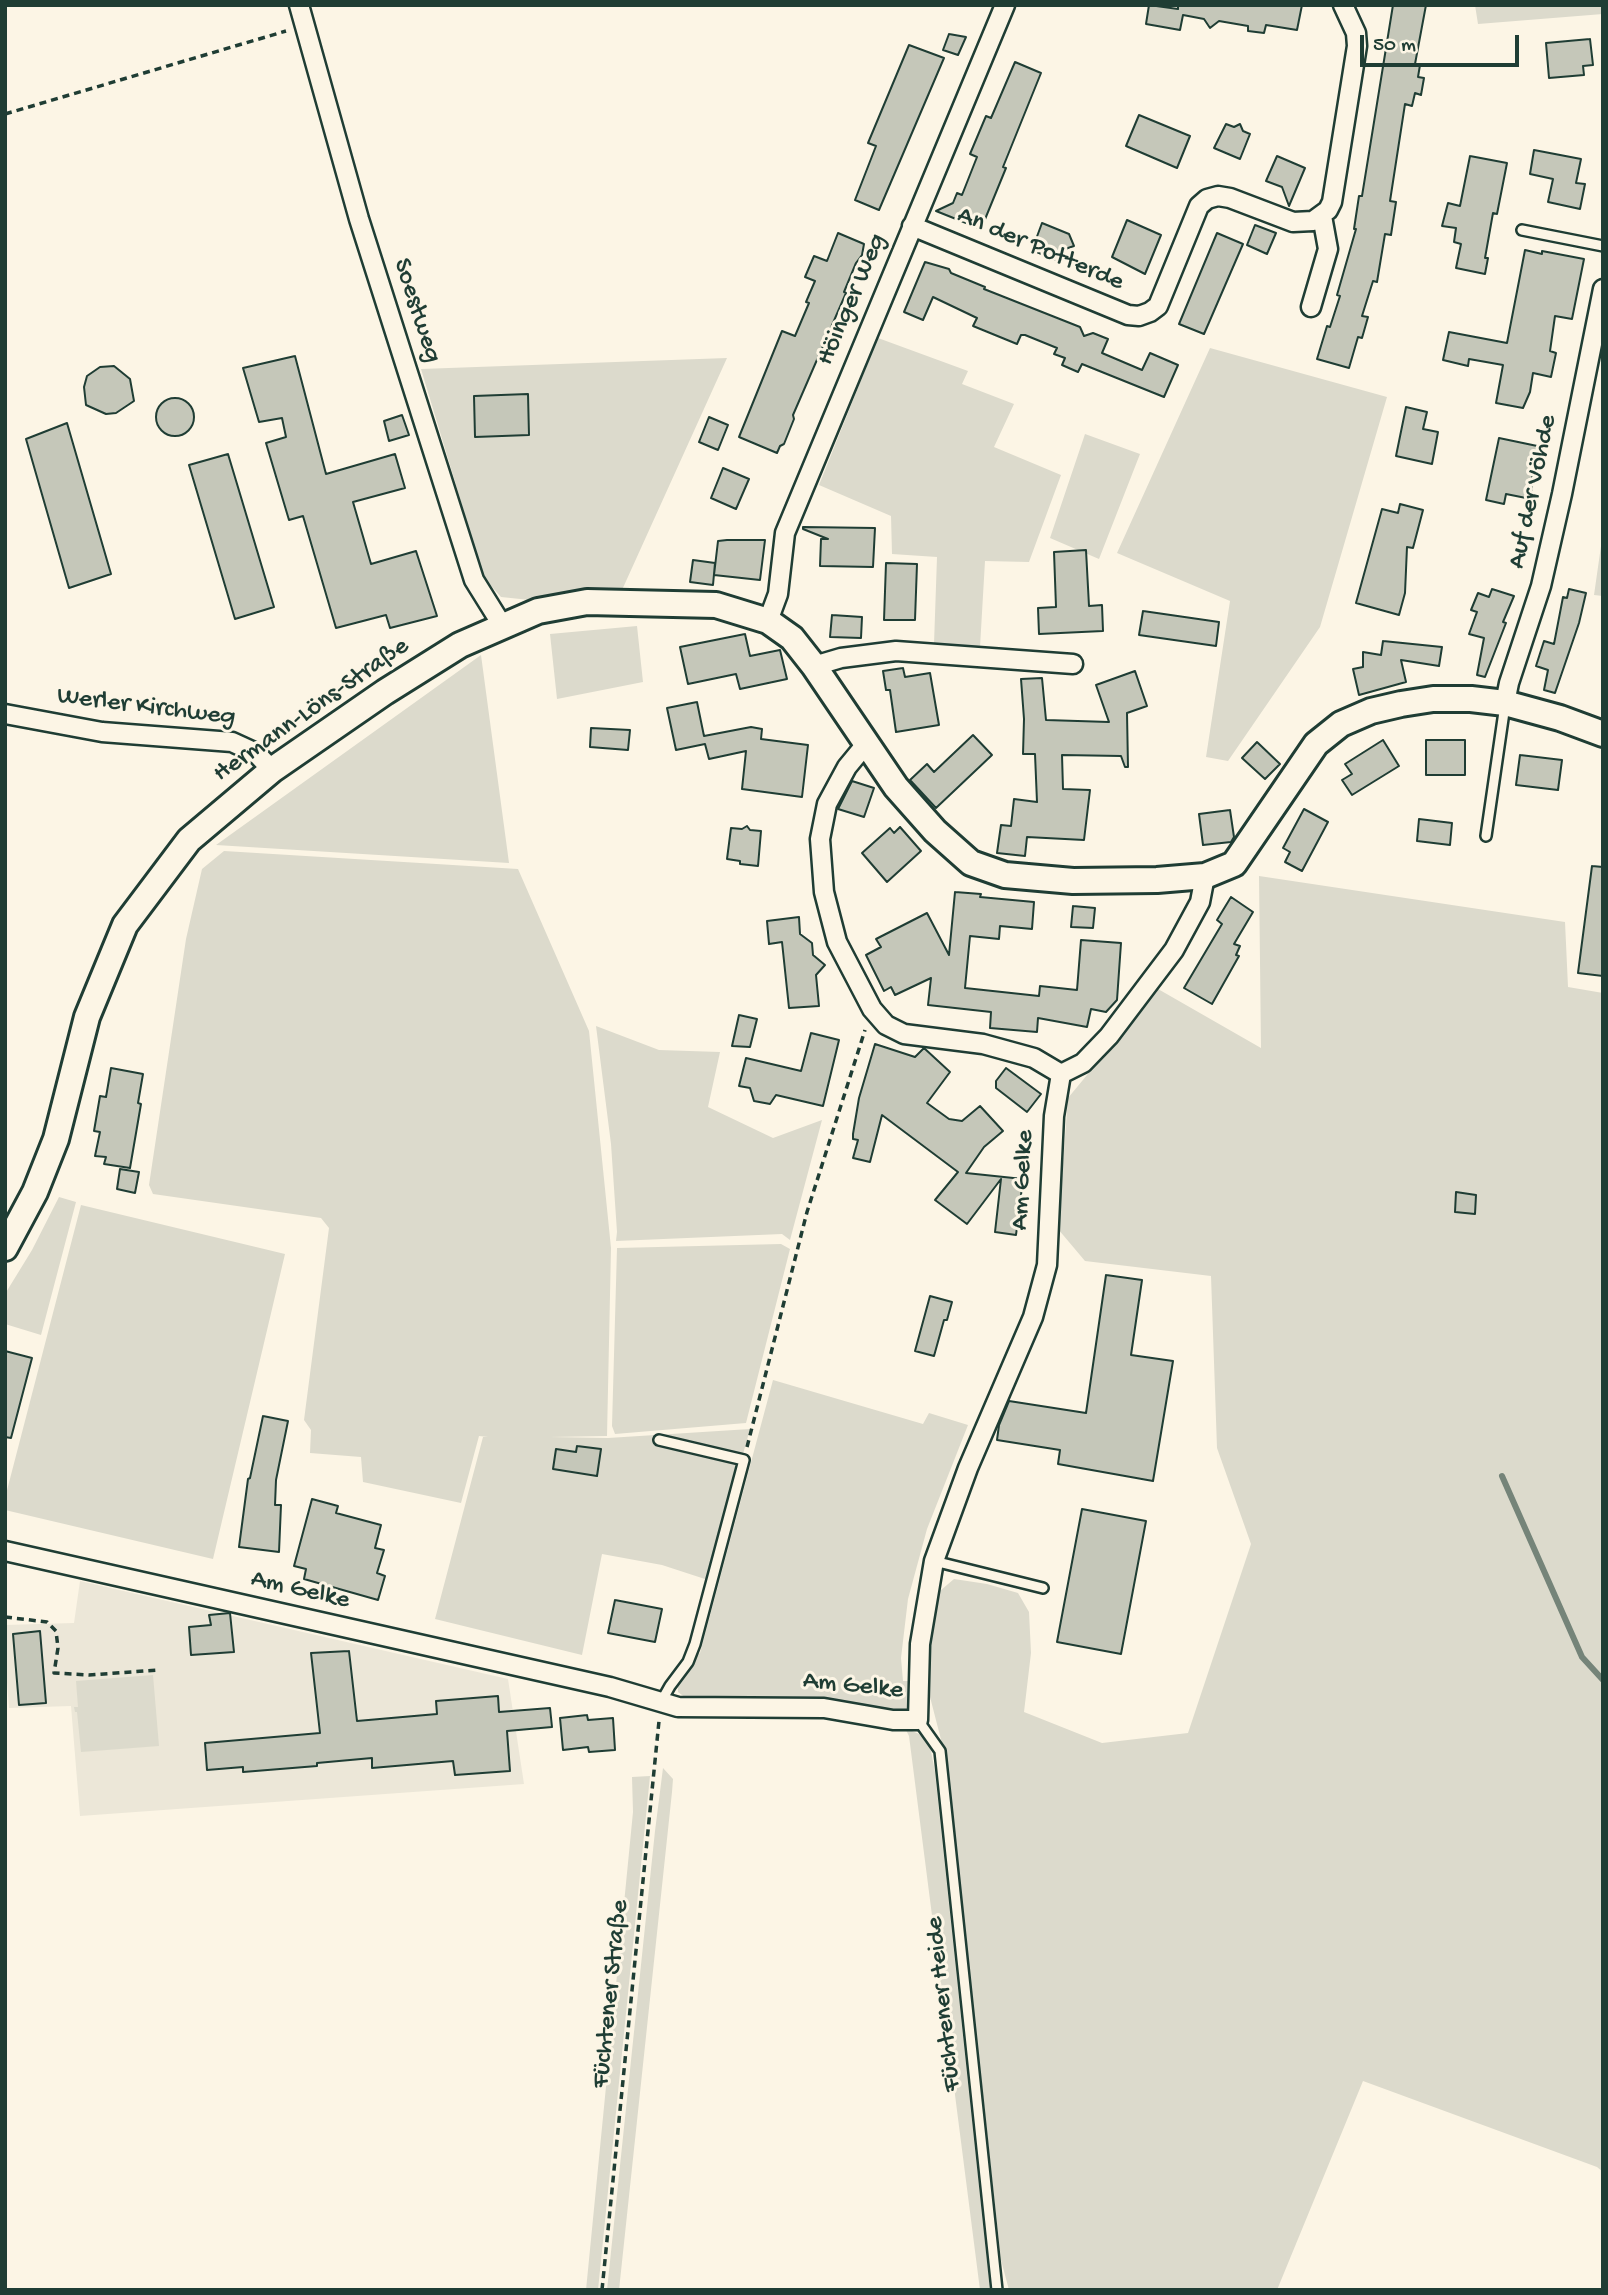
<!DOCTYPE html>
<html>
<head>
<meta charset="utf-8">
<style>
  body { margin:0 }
  #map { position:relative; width:1608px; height:2295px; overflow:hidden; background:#fcf5e5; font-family:"Gochi Hand",sans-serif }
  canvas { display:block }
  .frame { position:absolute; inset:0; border:7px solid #1f3d34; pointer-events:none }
  .scale { position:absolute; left:1360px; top:35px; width:159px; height:32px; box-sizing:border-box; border:4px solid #1f3d34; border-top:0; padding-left:9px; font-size:21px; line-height:24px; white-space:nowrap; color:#1f3d34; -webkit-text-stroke:5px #fcf5e5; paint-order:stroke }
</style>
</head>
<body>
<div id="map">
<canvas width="1608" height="2295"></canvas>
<div class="frame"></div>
<div class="scale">50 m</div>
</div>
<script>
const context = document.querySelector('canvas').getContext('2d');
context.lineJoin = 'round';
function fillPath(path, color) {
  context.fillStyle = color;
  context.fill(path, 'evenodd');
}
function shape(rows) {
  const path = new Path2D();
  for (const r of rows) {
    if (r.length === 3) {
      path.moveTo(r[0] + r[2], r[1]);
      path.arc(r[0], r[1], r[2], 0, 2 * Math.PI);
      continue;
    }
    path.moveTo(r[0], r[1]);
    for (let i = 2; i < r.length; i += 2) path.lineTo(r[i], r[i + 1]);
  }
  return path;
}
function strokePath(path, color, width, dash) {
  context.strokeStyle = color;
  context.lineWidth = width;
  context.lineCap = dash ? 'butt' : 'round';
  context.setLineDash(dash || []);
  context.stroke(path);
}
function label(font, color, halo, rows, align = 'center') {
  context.font = font + ' "Gochi Hand",sans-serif';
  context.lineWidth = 6;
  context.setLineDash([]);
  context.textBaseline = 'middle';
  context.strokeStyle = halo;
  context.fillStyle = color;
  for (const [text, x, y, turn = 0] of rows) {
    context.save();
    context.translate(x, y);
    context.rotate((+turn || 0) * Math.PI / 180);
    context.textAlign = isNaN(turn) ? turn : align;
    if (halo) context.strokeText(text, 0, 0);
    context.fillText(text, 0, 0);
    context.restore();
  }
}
const built = shape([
  [80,1581,508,1679,524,1784,80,1816,71,1706,9,1708,5,1657,5,1625,74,1623]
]);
const green = shape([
  [1475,5,1603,5,1603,14,1478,24],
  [878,338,968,371,962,384,1014,404,994,447,1061,475,1029,562,985,561,980,647,934,644,937,557,892,554,891,516,819,485],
  [1210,348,1387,397,1320,627,1228,761,1206,757,1230,601,1117,553],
  [727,358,622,590,530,600,501,597,484,578,421,369],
  [1085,434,1140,454,1099,559,1050,538],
  [1603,532,1603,596,1594,595],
  [637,626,643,682,557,699,550,634],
  [481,655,509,863,216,845],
  [224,851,518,869,589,1031,611,1248,607,1436,550,1437,608,1438,750,1429,708,1580,662,1565,602,1554,582,1655,435,1619,483,1437,488,1437,479,1436,461,1503,363,1482,361,1457,310,1453,311,1430,304,1420,329,1228,321,1218,153,1194,149,1185,186,939,202,869],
  [1259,876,1565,922,1568,987,1603,993,1603,2172,1597,2167,1363,2081,1277,2290,1009,2290,1001,2260,946,1759,929,1693,926,1648,934,1596,954,1579,987,1584,1018,1593,1029,1612,1031,1653,1024,1712,1102,1743,1188,1733,1251,1544,1217,1448,1211,1276,1085,1261,1058,1229,1068,1098,1158,989,1261,1048],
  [596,1026,659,1050,720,1052,708,1107,773,1138,822,1120,790,1240,782,1234,616,1241,617,1232,611,1144],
  [59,1197,76,1202,41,1335,5,1324,5,1294,32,1250],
  [81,1205,285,1254,213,1559,5,1510,5,1498],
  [781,1244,790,1249,746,1423,615,1434,612,1426,617,1248],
  [773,1380,923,1424,929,1413,968,1425,927,1529,908,1599,901,1658,903,1681,914,1681,913,1703,905,1712,690,1701,678,1692,678,1684,694,1658,700,1653],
  [153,1675,159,1746,81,1752,77,1712,75,1712,74,1707,78,1707,76,1681],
  [905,1728,919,1734,930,1746,935,1772,990,2290,980,2290,909,1736],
  [663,1768,673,1779,672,1792,619,2290,607,2290,655,1831],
  [650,1776,598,2290,586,2290,633,1812,632,1777]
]);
const stream = shape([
  [1502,1476,1582,1657,1603,1680]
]);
const building = shape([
  [1149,5,1178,9,1178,5,1302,5,1297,30,1266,25,1264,33,1248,31,1248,26,1219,21,1210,28,1204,19,1183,15,1180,30,1146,24,1149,5],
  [1393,5,1426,5,1415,64,1420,65,1418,77,1424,78,1421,95,1415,93,1412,106,1405,104,1390,201,1396,202,1391,235,1385,234,1377,282,1373,281,1362,316,1368,317,1362,338,1358,337,1349,368,1317,359,1327,326,1330,327,1340,296,1337,295,1356,229,1354,229,1359,196,1362,196,1393,5],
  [949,34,966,37,958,55,943,50,949,34],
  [1590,39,1593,65,1583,66,1584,75,1549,78,1546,43,1590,39],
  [909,45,944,58,879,210,855,200,876,146,868,143,909,45],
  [1015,62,1041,73,1003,167,1006,168,981,229,936,211,953,203,957,193,962,195,977,157,970,154,986,116,991,118,1015,62],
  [1139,115,1190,136,1177,168,1126,146,1139,115],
  [1226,124,1234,127,1240,124,1243,131,1250,134,1240,159,1214,148,1226,124],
  [1534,150,1581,159,1576,183,1585,184,1580,209,1548,202,1553,179,1530,174,1534,150],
  [1277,156,1305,168,1289,206,1282,187,1266,181,1277,156],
  [1470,156,1507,163,1497,214,1493,213,1485,258,1488,258,1485,274,1456,268,1461,244,1454,242,1456,228,1442,226,1448,203,1460,206,1470,156],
  [1127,220,1161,235,1145,274,1112,257,1127,220],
  [1042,223,1069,234,1074,246,1065,249,1060,262,1032,250,1042,223],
  [1255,225,1276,233,1267,254,1247,245,1255,225],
  [838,233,864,244,862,255,856,263,844,292,846,293,793,415,794,419,784,444,780,446,777,453,739,437,782,331,795,336,809,303,806,302,815,281,805,277,814,256,827,261,838,233],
  [1217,233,1243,244,1204,334,1179,324,1217,233],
  [1525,250,1542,254,1542,251,1584,259,1572,319,1555,316,1550,351,1556,353,1551,377,1533,373,1530,392,1523,408,1496,403,1503,365,1469,359,1468,366,1443,360,1449,332,1507,343,1525,250],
  [925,262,949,269,951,273,985,287,984,289,1080,327,1084,336,1093,333,1108,339,1102,353,1142,370,1150,353,1178,365,1164,397,1082,364,1078,372,1062,365,1065,358,1054,354,1057,348,1025,335,1021,335,1017,344,973,326,977,318,933,297,923,320,904,312,925,262],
  [295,356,326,474,395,454,405,488,353,502,371,564,416,551,437,616,390,628,386,615,336,628,303,516,289,520,266,443,286,437,282,418,259,422,243,368,295,356],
  [114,366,130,379,134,401,116,413,106,414,86,405,84,387,87,376,100,367,114,366],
  [528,394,529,435,475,437,474,396,528,394],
  [175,417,19],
  [1406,407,1427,412,1423,429,1438,432,1432,464,1396,456,1406,407],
  [402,415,409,435,389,441,384,421,402,415],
  [709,417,728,425,718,450,699,442,709,417],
  [67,423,111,574,69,588,26,439,67,423],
  [1499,438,1542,447,1536,477,1532,477,1531,499,1506,494,1504,504,1486,500,1499,438],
  [228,454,274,607,235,619,189,465,228,454],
  [723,468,749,479,736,509,711,498,723,468],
  [1400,504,1423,510,1413,548,1407,547,1405,593,1399,615,1356,603,1382,509,1398,513,1400,504],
  [803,527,875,528,873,567,820,566,821,539,828,539,803,529,803,527],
  [727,540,765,540,760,580,714,575,718,541,727,540],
  [1086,550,1089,606,1102,605,1103,631,1039,634,1038,608,1056,607,1054,552,1086,550],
  [693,560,715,563,713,585,690,582,693,560],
  [886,563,917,564,915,620,884,620,886,563],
  [1492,589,1514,596,1503,622,1506,623,1485,677,1477,675,1484,638,1469,634,1477,612,1471,610,1478,593,1489,597,1492,589],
  [1569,589,1586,593,1579,623,1555,693,1544,690,1548,670,1536,666,1544,641,1554,644,1563,597,1567,598,1569,589],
  [1143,611,1219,622,1216,646,1139,635,1143,611],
  [832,615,862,617,861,638,830,637,832,615],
  [745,634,750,656,780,650,787,679,740,689,736,674,688,684,680,647,745,634],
  [1383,641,1442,647,1439,666,1401,660,1406,682,1359,695,1353,669,1363,667,1363,652,1381,655,1383,641],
  [903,668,905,677,930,673,939,725,896,732,890,690,886,690,883,671,903,668],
  [1135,671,1147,706,1127,713,1128,767,1125,767,1121,756,1062,755,1063,789,1090,790,1084,840,1027,837,1025,856,997,853,1001,825,1011,826,1014,799,1037,802,1035,754,1023,754,1024,719,1021,679,1042,678,1046,720,1109,722,1096,685,1135,671],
  [697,702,704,736,751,727,762,729,761,739,808,745,802,797,742,789,746,751,709,759,705,744,676,750,667,708,697,702],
  [591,728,630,730,628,750,590,747,591,728],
  [973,735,992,755,936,808,910,780,927,764,934,772,973,735],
  [1383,740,1399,766,1352,795,1342,780,1352,774,1345,764,1383,740],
  [1426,740,1465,740,1465,775,1426,775,1426,740],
  [1257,742,1280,764,1265,779,1242,758,1257,742],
  [1520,755,1562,760,1558,790,1516,785,1520,755],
  [852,781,874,788,864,817,838,809,852,781],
  [1304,809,1328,822,1302,871,1285,862,1290,852,1283,848,1304,809],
  [1230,810,1234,837,1231,842,1203,845,1199,814,1230,810],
  [1419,819,1452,823,1450,845,1417,841,1419,819],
  [747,826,750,830,761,831,758,866,740,864,740,861,727,859,731,828,742,829,747,826],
  [900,827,921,851,887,882,862,853,890,828,894,833,900,827],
  [1592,866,1603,867,1603,976,1578,973,1592,866],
  [955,892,981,894,980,897,1034,902,1032,929,1000,926,999,939,970,936,965,988,1039,996,1040,986,1077,990,1081,940,1121,943,1117,1000,1106,1012,1091,1009,1087,1027,1038,1018,1037,1032,990,1028,991,1012,928,1005,931,978,895,995,891,987,884,991,866,955,881,947,876,939,927,913,949,955,955,892],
  [1231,897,1253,912,1234,944,1240,946,1236,955,1239,956,1212,1004,1184,988,1222,924,1217,920,1231,897],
  [1073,906,1095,908,1093,928,1071,927,1073,906],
  [799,917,800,934,812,943,813,955,825,965,816,975,819,1006,789,1008,782,942,769,944,767,921,799,917],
  [739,1015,757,1019,750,1047,732,1046,739,1015],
  [811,1033,839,1040,823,1106,776,1095,770,1104,754,1101,750,1088,739,1086,746,1058,801,1071,811,1033],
  [875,1044,915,1057,924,1048,950,1072,927,1103,949,1119,962,1121,980,1106,1003,1131,984,1147,966,1173,1023,1179,1016,1235,995,1232,1001,1179,967,1224,935,1200,958,1172,882,1115,870,1162,853,1158,858,1140,853,1139,853,1134,859,1098,875,1044],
  [111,1068,143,1074,138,1103,141,1104,130,1168,104,1164,106,1157,95,1156,100,1132,94,1131,100,1096,106,1097,111,1068],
  [1006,1068,1041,1094,1027,1112,996,1088,996,1081,1006,1068],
  [120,1169,139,1172,135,1193,117,1189,120,1169],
  [1456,1192,1476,1195,1475,1214,1455,1212,1456,1192],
  [1106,1275,1142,1280,1131,1355,1173,1361,1153,1481,1058,1464,1060,1450,997,1440,999,1425,1009,1401,1086,1413,1106,1275],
  [930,1296,952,1302,947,1320,944,1320,934,1356,915,1351,930,1296],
  [5,1351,32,1358,11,1438,5,1437,5,1351],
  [263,1416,288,1421,276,1480,275,1505,281,1505,279,1552,239,1547,248,1479,250,1478,263,1416],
  [577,1446,601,1449,597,1476,553,1469,556,1449,576,1452,577,1446],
  [312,1499,338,1506,336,1513,381,1525,375,1548,384,1550,377,1573,385,1576,378,1600,304,1579,306,1569,294,1566,312,1499],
  [1082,1509,1146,1521,1121,1654,1057,1642,1082,1509],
  [615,1600,662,1609,655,1642,608,1633,615,1600],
  [230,1613,234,1652,191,1655,189,1627,211,1625,209,1615,230,1613],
  [40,1631,46,1703,19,1705,13,1634,40,1631],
  [349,1651,357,1721,437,1714,436,1701,498,1696,499,1712,550,1708,552,1727,507,1731,510,1771,455,1775,453,1761,372,1768,372,1758,317,1763,317,1766,243,1772,243,1767,207,1770,205,1743,320,1733,311,1653,349,1651],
  [587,1715,588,1720,613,1718,615,1750,589,1752,588,1747,563,1750,560,1718,587,1715]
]);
const path = shape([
  [5,114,286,31],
  [747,1447,807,1212,865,1030],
  [5,1617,47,1622,56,1631,58,1648,54,1673,89,1675,158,1670],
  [602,2290,659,1721]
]);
const lane = shape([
  [1522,230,1603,246],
  [1486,836,1505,705],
  [659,1440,744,1460,695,1644,688,1662,670,1686,661,1702],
  [934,1561,1043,1588],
  [918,1720,940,1751,997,2290]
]);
const street = shape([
  [299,5,359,219,474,580,502,625],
  [912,226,1128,315,1139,316,1150,312,1158,306,1199,206,1207,199,1218,196,1230,198,1293,222,1313,221,1328,210,1332,202,1357,46,1356,33,1343,5],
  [1311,307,1328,249,1322,216],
  [768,621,778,594,785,533,1005,5],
  [814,666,841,658,896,651,1073,664],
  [1505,703,1509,683,1541,586,1562,494,1603,289],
  [5,714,102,732,232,742,256,753,272,770],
  [866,744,847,767,827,804,820,839,824,892,837,942,872,1009,886,1025,904,1034,983,1044,1034,1058,1061,1074],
  [1061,1074,1083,1063,1109,1036,1174,950,1200,902,1205,876],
  [5,1551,610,1687,678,1707,824,1708,893,1720,918,1720,920,1644,934,1561,968,1468,1033,1317,1047,1265,1054,1116,1061,1074]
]);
const secondary = shape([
  [5,1248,35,1192,56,1139,87,1017,125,925,189,840,272,770,385,692,460,645,538,611,587,602,716,605,768,621,792,638,814,666,896,787,935,831,971,863,1005,875,1073,881,1157,880,1205,876,1234,864,1316,744,1341,724,1371,711,1401,704,1433,699,1471,699,1505,703,1560,718,1603,734]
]);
const streetNames = [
  ["An der Potterde",1040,250,23],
  ["Höinger Weg",853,300,-67],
  ["Soestweg",416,311,72],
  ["Auf der Vöhde",1534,492,-78],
  ["Werler Kirchweg",146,708,7],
  ["Hermann-Löns-Straße",312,711,-35],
  ["Am Gelke",1024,1180,-87],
  ["Am Gelke",300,1591,13],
  ["Am Gelke",853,1687,6],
  ["Füchtener Straße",612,1994,-84],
  ["Füchtener Heide",945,2004,-96]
];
fillPath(built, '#ece7d8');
fillPath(green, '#dcdacc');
strokePath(stream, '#758479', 6);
fillPath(building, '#c5c7b9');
strokePath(building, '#1f3d34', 2);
strokePath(lane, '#1f3d34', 14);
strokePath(street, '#1f3d34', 23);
strokePath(secondary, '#1f3d34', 30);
strokePath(path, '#1f3d34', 3.5, [7, 5]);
strokePath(lane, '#fcf5e5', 9);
strokePath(street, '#fcf5e5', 18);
strokePath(secondary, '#fcf5e5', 24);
label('26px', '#1f3d34', '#fcf5e5', streetNames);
</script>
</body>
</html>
